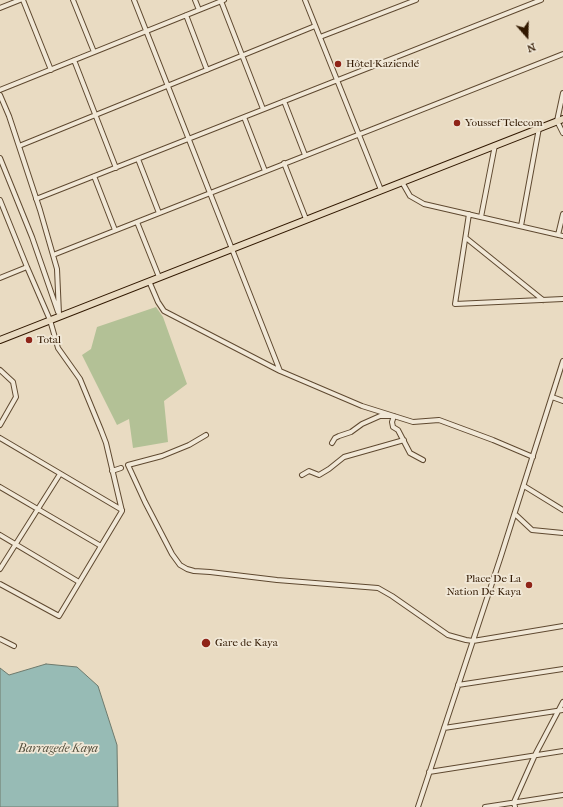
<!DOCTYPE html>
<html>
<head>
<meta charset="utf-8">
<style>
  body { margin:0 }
  #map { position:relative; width:563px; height:807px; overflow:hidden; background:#e9dbc2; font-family:"IM FELL French Canon",serif }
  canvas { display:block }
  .north { position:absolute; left:507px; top:16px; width:40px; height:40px; -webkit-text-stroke:3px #f1e8d7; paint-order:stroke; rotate:160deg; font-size:11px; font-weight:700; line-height:16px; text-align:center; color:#311800 }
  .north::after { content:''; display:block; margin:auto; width:14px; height:18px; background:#311800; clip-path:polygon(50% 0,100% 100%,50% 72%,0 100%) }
</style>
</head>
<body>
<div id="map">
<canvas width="563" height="807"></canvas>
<div class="north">N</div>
</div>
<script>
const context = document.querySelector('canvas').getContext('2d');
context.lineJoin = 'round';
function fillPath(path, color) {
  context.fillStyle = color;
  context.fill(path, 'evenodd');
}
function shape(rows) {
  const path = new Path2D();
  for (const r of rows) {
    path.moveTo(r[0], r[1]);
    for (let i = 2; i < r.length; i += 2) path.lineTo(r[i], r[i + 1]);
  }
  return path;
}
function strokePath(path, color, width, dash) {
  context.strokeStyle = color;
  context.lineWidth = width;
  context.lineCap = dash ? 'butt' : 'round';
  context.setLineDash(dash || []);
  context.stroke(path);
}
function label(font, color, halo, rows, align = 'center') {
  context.font = font + ' "IM FELL French Canon",serif';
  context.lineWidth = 3.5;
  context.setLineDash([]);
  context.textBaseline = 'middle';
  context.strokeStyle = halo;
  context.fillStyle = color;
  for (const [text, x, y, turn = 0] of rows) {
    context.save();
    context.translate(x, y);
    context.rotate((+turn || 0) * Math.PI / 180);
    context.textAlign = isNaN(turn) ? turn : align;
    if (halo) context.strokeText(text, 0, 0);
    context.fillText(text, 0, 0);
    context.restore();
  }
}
const green = shape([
  [156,307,163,317,187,384,164,401,168,442,133,448,129,419,117,425,82,355,91,349,97,327]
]);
const water = shape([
  [46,664,77,667,98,686,117,745,118,807,0,807,0,668,9,675,46,664]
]);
const street = shape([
  [23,0,51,70],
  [73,0,94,52],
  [134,0,280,371],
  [195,0,199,10],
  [305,0,381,190],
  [221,1,263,109],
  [0,8,20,0],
  [186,15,207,70],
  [320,37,416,0],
  [74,60,116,168],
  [0,90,224,0],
  [563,93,557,121,563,133],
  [0,95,9,116,40,210,57,269,59,314],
  [284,101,305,155],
  [244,117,265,171],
  [19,146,315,26],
  [0,158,32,237,58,312],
  [138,159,159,213],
  [284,163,306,219],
  [94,176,115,230],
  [402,182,410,196,424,204,563,236],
  [36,199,541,0],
  [0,200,27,267,50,320,58,348,80,379,101,430,106,443,122,511,59,616,0,584],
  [469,214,455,304,563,299],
  [481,217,495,145],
  [137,222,159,277],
  [521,226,539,128],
  [558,235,563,214],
  [466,238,543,300],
  [53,255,563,54],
  [0,278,27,267],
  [149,281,158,302,164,311,280,371,362,406,413,422,439,420,493,440,533,457],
  [0,370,13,382,16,397,0,425],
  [552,397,563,401],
  [206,435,189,445,162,456,128,465,145,502,172,554,180,565,187,569,194,571,210,572,277,580,378,588,392,596,448,635,466,640,473,641,563,626],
  [0,438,122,510],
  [332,443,335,438,339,436,351,432,362,424,380,416,394,416,392,422,393,427,398,430,410,453,423,460],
  [112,471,121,468],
  [302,475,309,471,319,475,329,469,344,457,404,440],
  [524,486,563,510],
  [0,487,101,546],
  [516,515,532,530,563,533],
  [0,535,79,582],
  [0,569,60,474],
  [0,639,14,646],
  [458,685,563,669],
  [444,728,563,710],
  [429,772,563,751],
  [418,807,501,556,563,361],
  [485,807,563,795],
  [515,807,514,802,535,755,563,702]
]);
const primary = shape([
  [0,340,563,119]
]);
const markers = [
  [338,64,4,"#8f2418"],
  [457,123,4,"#8f2418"],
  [29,340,4,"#8f2418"],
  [529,585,4,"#8f2418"],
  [206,643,5,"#8f2418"]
];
const poiNames = [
  ["Hôtel Kaziendé",346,64],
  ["Youssef Telecom",465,123],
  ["Total",37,340],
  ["Place De La",521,579,"right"],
  ["Nation De Kaya",521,592,"right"],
  ["Gare de Kaya",215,643]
];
const waterNames = [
  ["Barragede Kaya",58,749]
];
fillPath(green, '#b3c196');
fillPath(water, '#97bbb5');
strokePath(water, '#6e7a6d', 1);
strokePath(street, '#5f4930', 6);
strokePath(primary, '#311800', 8);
strokePath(street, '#f1e8d7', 4);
strokePath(primary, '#e9dbc2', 6);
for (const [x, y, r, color] of markers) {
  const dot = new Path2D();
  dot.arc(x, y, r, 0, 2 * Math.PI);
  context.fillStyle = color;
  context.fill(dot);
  strokePath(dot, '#f1e8d7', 1.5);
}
label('11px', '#311800', '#f1e8d7', poiNames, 'left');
label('italic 12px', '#55513f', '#f1e8d7', waterNames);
</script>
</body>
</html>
